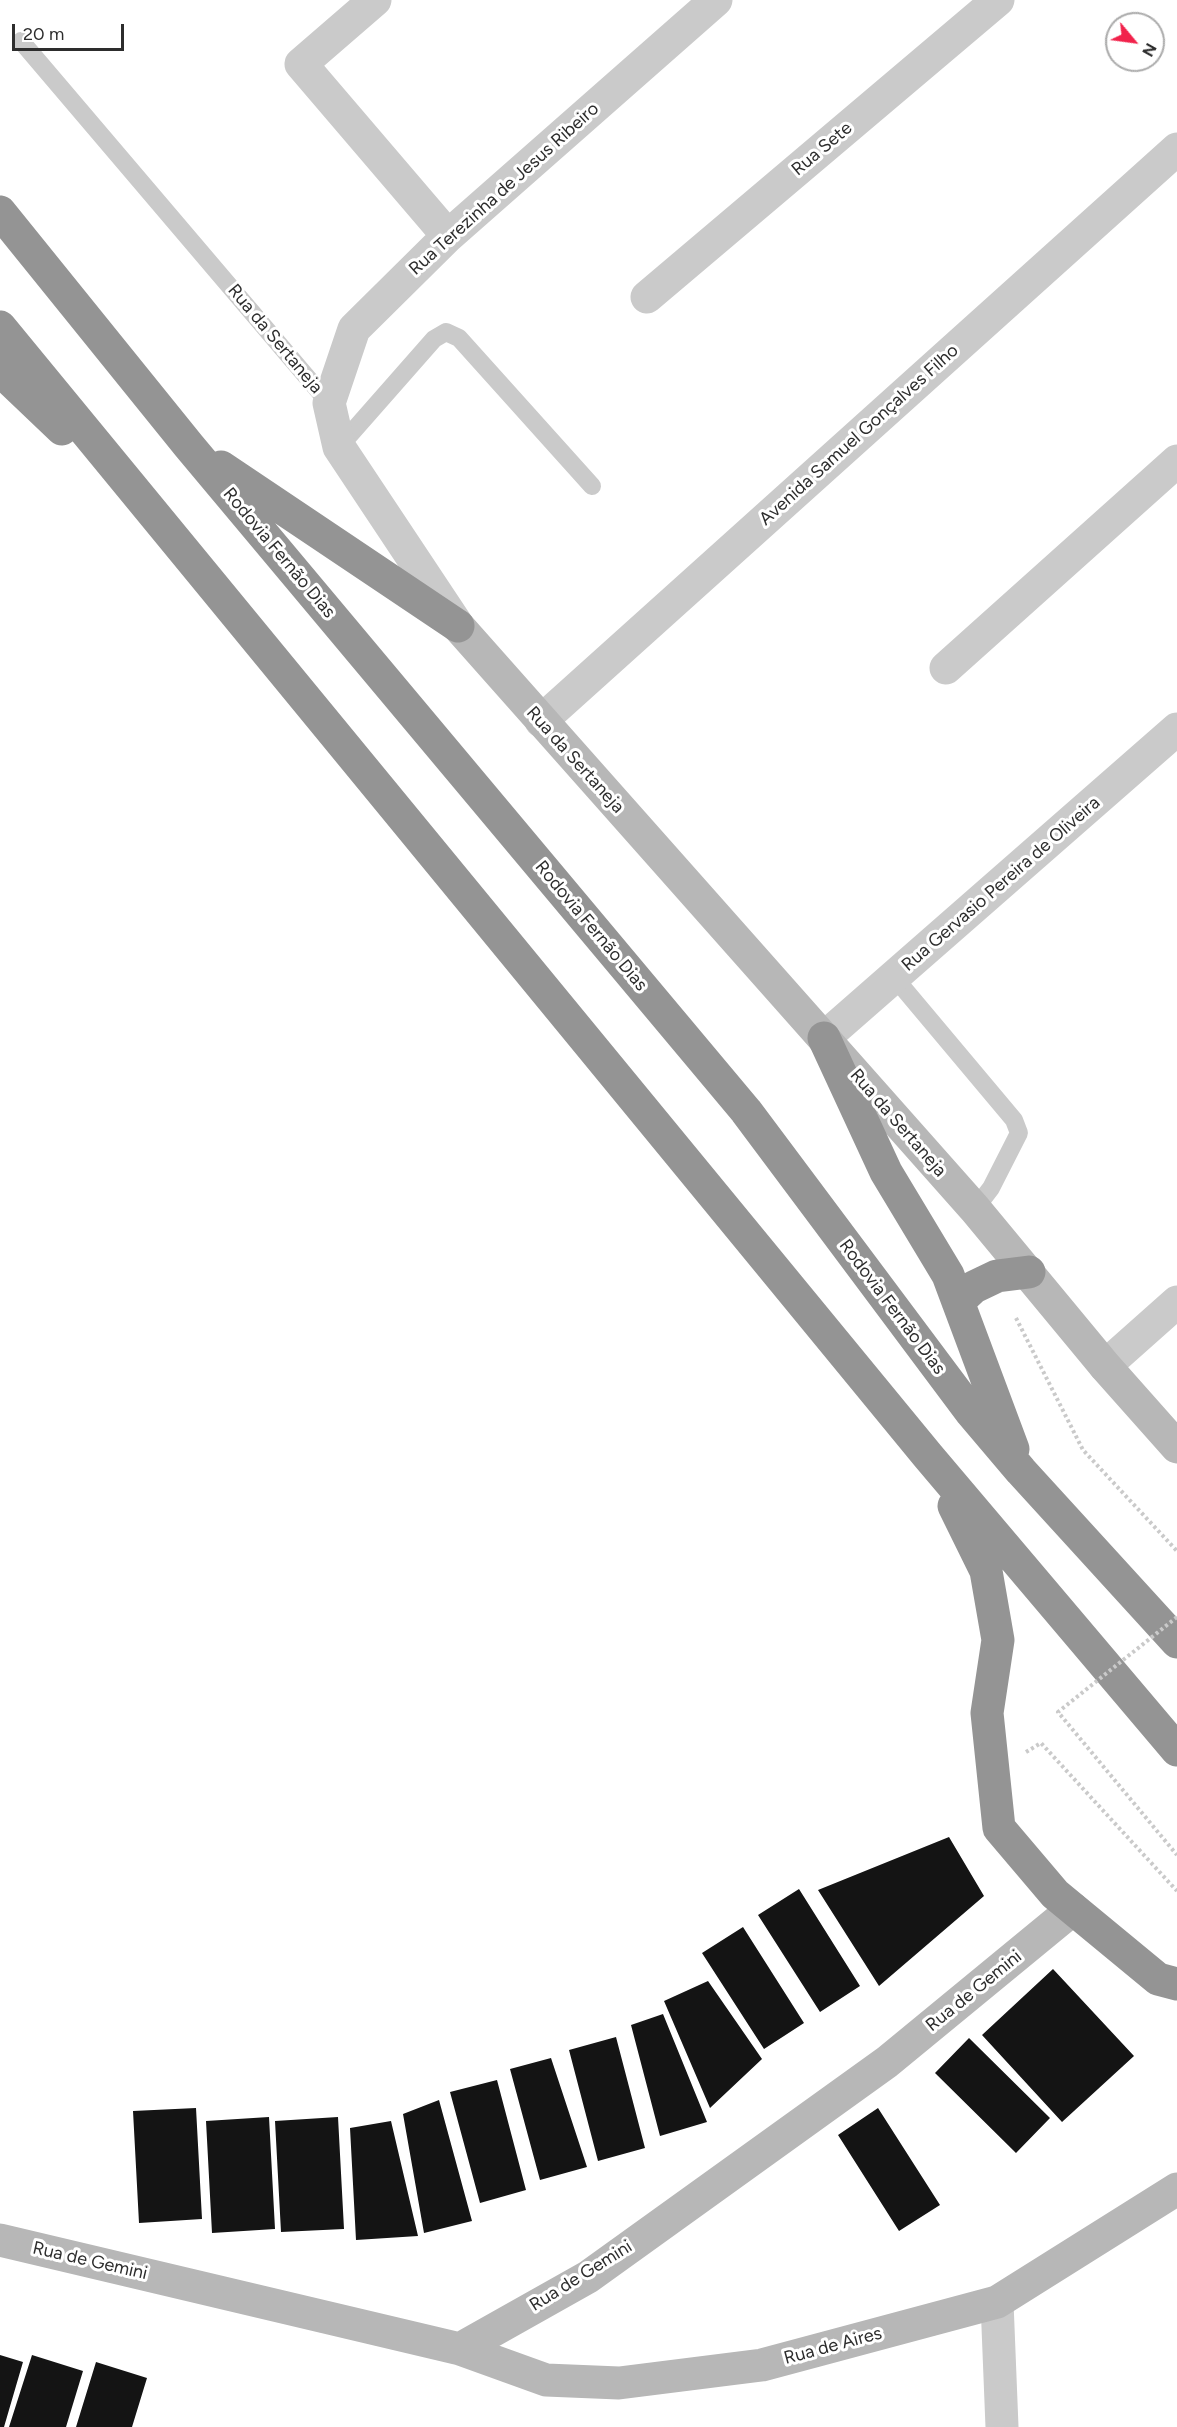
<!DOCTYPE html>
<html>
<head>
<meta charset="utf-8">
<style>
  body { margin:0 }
  #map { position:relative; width:1177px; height:2427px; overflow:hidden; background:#fff; font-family:Figtree,sans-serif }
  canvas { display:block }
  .north { position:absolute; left:1105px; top:12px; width:60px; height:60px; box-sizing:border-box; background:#fff; border:2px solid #ababab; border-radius:50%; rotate:119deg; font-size:16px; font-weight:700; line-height:24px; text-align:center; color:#2d2d2d }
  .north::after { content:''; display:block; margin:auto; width:21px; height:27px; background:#f1224b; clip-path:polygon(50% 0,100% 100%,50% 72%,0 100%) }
  .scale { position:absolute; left:12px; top:24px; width:112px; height:27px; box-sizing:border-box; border:3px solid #2d2d2d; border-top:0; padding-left:8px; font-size:18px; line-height:21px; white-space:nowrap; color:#2d2d2d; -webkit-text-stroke:4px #fff; paint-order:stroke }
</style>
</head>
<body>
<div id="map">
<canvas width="1177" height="2427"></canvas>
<div class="north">N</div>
<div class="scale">20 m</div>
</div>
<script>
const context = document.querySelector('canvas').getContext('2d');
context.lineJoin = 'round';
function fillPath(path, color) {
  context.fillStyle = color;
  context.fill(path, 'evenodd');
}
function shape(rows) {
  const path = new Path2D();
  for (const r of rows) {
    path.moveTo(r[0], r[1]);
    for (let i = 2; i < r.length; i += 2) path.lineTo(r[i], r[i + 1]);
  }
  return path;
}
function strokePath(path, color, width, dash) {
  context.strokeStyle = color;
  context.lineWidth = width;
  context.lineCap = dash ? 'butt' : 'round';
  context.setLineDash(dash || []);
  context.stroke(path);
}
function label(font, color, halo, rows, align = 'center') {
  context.font = font + ' Figtree,sans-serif';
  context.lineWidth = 6;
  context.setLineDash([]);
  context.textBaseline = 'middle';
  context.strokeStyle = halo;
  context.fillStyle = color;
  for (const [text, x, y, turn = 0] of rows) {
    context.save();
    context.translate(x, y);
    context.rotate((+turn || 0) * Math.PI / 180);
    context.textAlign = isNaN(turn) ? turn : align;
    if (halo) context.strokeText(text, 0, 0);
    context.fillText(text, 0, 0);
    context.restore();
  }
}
const building = shape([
  [949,1837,984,1896,879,1986,818,1890],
  [799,1889,860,1986,820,2012,758,1915],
  [743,1927,804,2023,764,2049,702,1953],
  [1053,1969,1134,2056,1062,2122,982,2035],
  [708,1981,762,2059,710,2108,664,2001],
  [663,2014,707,2122,660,2136,631,2025],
  [616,2037,645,2148,598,2161,569,2050],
  [969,2038,1050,2118,1016,2153,935,2073],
  [551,2058,587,2167,540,2180,510,2069],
  [497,2080,526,2190,480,2203,450,2092],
  [439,2100,472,2221,424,2233,403,2114],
  [196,2108,202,2219,139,2223,133,2111],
  [878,2108,940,2205,899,2231,838,2135],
  [269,2117,275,2229,212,2233,206,2121],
  [338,2117,344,2229,281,2232,275,2121],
  [391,2121,418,2236,356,2240,350,2128],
  [0,2355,23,2362,4,2427,0,2427],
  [32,2355,83,2371,66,2427,9,2427],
  [96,2362,147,2378,132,2427,76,2427]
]);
const path = shape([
  [1016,1318,1083,1450,1177,1551],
  [1026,1752,1041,1743,1177,1891]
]);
const lane = shape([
  [21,41,329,403],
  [339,447,434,339,446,332,459,338,592,486],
  [894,977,1014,1120,1019,1133,991,1188,975,1209]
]);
const street = shape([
  [375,0,301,64,448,236],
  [647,297,998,0],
  [458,626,339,447,329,403,354,329,448,236,716,0],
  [946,668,1177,461],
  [541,721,1177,149],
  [824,1038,1177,729],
  [1105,1366,1177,1302],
  [997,2302,1002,2427]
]);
const secondary = shape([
  [458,626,975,1209,1105,1366,1177,1447],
  [0,2240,460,2349,588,2277,887,2062,1073,1909],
  [460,2349,546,2380,619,2383,762,2365,997,2302,1177,2189]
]);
const highway = shape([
  [0,212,189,446,746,1111,971,1412,1021,1471,1177,1642],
  [0,327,928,1456,1177,1750],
  [0,370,62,429],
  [221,467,458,626],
  [824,1038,886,1172,948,1275,1013,1449],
  [958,1302,974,1287,997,1276,1029,1272],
  [954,1506,986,1571,998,1640,987,1713,999,1828,1055,1894,1158,1979,1177,1984]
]);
const pathBridge = shape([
  [1177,1617,1058,1712,1177,1855]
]);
const streetNames = [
  ["Rua Sete",822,149,-40],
  ["Rua Terezinha de Jesus Ribeiro",504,189,-42],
  ["Rua da Sertaneja",275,339,50],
  ["Avenida Samuel Gonçalves Filho",859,435,-42],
  ["Rodovia Fernão Dias",279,553,50],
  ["Rua da Sertaneja",575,760,48],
  ["Rua Gervasio Pereira de Oliveira",1001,884,-41],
  ["Rodovia Fernão Dias",591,926,50],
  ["Rua da Sertaneja",898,1123,49],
  ["Rodovia Fernão Dias",892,1307,53],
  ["Rua de Gemini",974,1991,-39],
  ["Rua de Gemini",90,2261,13],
  ["Rua de Gemini",581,2276,-32],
  ["Rua de Aires",833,2346,-15]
];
fillPath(building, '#141414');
strokePath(path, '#cacaca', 4, [3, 3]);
strokePath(lane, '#cacaca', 18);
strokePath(street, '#cacaca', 33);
strokePath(secondary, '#b7b7b7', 33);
strokePath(highway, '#949494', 33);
strokePath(pathBridge, '#cacaca', 4, [3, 3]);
label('18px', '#2d2d2d', '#fff', streetNames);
</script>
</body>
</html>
